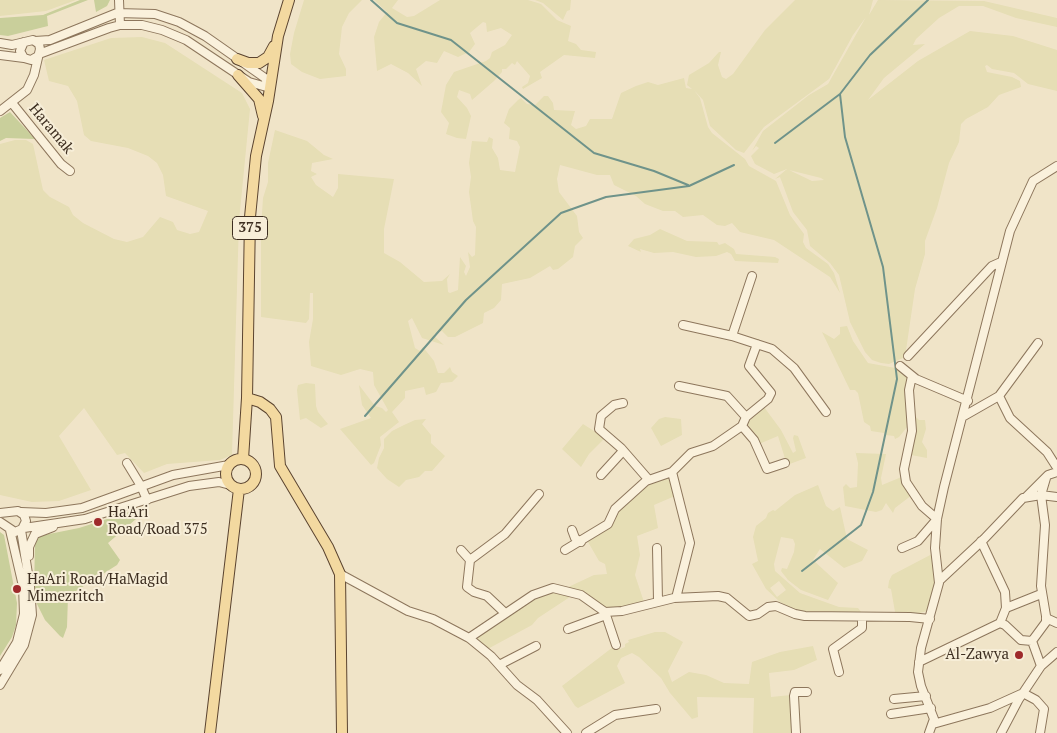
<!DOCTYPE html>
<html>
<head>
<meta charset="utf-8">
<style>
  body { margin:0 }
  canvas { display:block; background:#f0e4c8 }
</style>
</head>
<body>
<canvas width="1057" height="733"></canvas>
<script>
const context = document.querySelector('canvas').getContext('2d');
context.lineJoin = 'round';
function fillPath(path, color) {
  context.fillStyle = color;
  context.fill(path, 'evenodd');
}
function shape(rows) {
  const path = new Path2D();
  for (const r of rows) {
    if (r.length === 3) {
      path.moveTo(r[0] + r[2], r[1]);
      path.arc(r[0], r[1], r[2], 0, 2 * Math.PI);
      continue;
    }
    path.moveTo(r[0], r[1]);
    for (let i = 2; i < r.length; i += 2) path.lineTo(r[i], r[i + 1]);
  }
  return path;
}
function strokePath(path, color, width, dash) {
  context.strokeStyle = color;
  context.lineWidth = width;
  context.lineCap = dash ? 'butt' : 'round';
  context.setLineDash(dash || []);
  context.stroke(path);
}
function label(font, color, halo, rows, align = 'center') {
  context.font = font + ' "PT Serif",serif';
  context.lineWidth = 4;
  context.setLineDash([]);
  context.textBaseline = 'middle';
  context.strokeStyle = halo;
  context.fillStyle = color;
  for (const [text, x, y, turn = 0] of rows) {
    context.save();
    context.translate(x, y);
    context.rotate((+turn || 0) * Math.PI / 180);
    context.textAlign = isNaN(turn) ? turn : align;
    if (halo) context.strokeText(text, 0, 0);
    context.fillText(text, 0, 0);
    context.restore();
  }
}
const farmland = shape([
  [0,0,76,0,46,11,0,16],
  [304,0,362,0,349,13,342,27,339,54,346,69,346,76,320,79,302,72,291,64,290,54,294,33],
  [374,0,398,0,392,8,407,17,414,16,440,0,528,0,541,4,557,20,571,26,568,41,576,44,581,50,596,52,595,58,564,55,540,72,542,78,523,89,522,87,528,83,530,76,517,61,515,65,512,63,506,69,502,69,502,72,494,81,472,100,470,94,459,90,457,97,467,108,471,116,466,139,457,138,446,134,449,123,441,112,446,85,454,72,486,61,490,58,492,52,505,45,512,35,501,28,487,32,486,23,483,22,470,33,475,44,469,52,458,57,444,51,437,63,426,61,416,69,422,86,408,73,391,64,377,71,374,37,379,22,387,12],
  [535,0,571,0,570,10,567,11,563,20,543,3],
  [795,0,873,0,869,15,878,0,984,1,1057,18,1057,27,1016,18,983,6,959,6,939,18,916,39,913,45,925,44,884,78,868,100,918,61,970,31,1013,36,1057,50,1057,91,1028,84,1014,73,992,69,987,65,985,66,987,72,1012,77,1020,81,1021,87,999,95,988,107,966,119,961,124,959,142,949,163,937,208,925,241,925,254,915,289,905,357,889,364,881,363,872,360,865,352,850,322,839,275,830,263,810,246,807,230,793,212,780,177,775,179,787,169,774,174,755,164,751,156,759,148,756,146,752,151,763,131,809,95,828,84,866,17,853,35,829,79,764,127,744,153,736,150,710,126,703,100,694,90,700,98,708,127,712,133,745,159,749,166,776,181,790,215,804,234,803,242,806,248,828,264,834,273,840,293,830,277,774,240,740,232,732,223,725,226,717,225,703,215,683,217,675,211,663,211,645,204,636,196,614,185,610,175,597,175,560,165,557,179,559,192,577,216,579,232,583,238,575,246,573,257,558,269,553,270,550,266,530,278,502,284,501,300,494,308,484,313,483,323,455,337,448,337,442,331,434,334,435,337,444,345,422,338,412,318,408,321,415,348,420,351,423,347,434,361,438,373,444,373,450,367,452,372,458,376,452,382,441,383,436,392,426,395,424,387,405,391,405,398,392,412,399,422,380,437,381,445,374,463,371,465,340,429,371,418,362,405,359,385,375,406,382,408,386,412,388,410,374,385,373,372,360,369,341,375,311,366,309,342,313,319,313,293,310,293,309,319,306,323,261,317,261,228,263,198,268,182,268,163,275,130,307,141,324,155,333,159,312,163,311,171,317,174,311,177,316,185,333,197,338,188,338,174,394,179,384,229,384,253,400,262,424,282,442,281,450,274,447,279,448,292,450,293,458,290,460,257,466,266,464,272,466,276,470,267,468,252,472,257,475,255,476,227,473,221,469,192,471,177,469,163,472,141,487,142,489,137,493,139,492,148,498,158,500,170,515,172,520,147,517,141,509,139,510,128,504,123,509,109,518,100,521,98,527,104,535,105,544,96,548,96,553,103,554,110,575,111,571,125,576,129,586,126,590,119,612,119,621,93,636,86,648,82,658,85,684,78,686,88,692,89,687,85,689,75,709,63,719,52,721,52,718,65,722,77,726,79,733,74,765,30],
  [789,170,821,178,824,180,812,181],
  [142,37,165,43,242,93,250,109,239,221,232,455,220,460,167,464,144,473,125,453,117,455,84,408,59,436,91,490,59,501,32,502,0,495,0,144,15,140,26,140,33,144,43,190,50,197,69,207,73,215,83,223,114,239,127,242,143,237,160,217,173,222,177,230,190,234,199,232,208,211,166,196,163,175,157,163,148,156,128,148,91,141,84,135,77,101,68,86,49,81,44,60,111,38],
  [660,229,687,241,717,242,719,245,725,243,734,249,736,254,775,257,779,259,778,263,735,261,731,254,727,252,716,256,696,257,673,252,654,253,640,249,641,252,628,246,634,239,650,235],
  [847,326,853,341,868,363,901,369,908,377,907,393,912,421,899,437,895,439,894,436,885,435,884,433,871,431,870,426,864,422,858,393,855,390,850,390,822,332,834,339,840,334,840,327],
  [306,383,315,384,316,406,318,412,328,424,321,428,306,418,300,420,297,390,298,385],
  [764,407,781,430,793,453,796,451,793,438,794,435,798,436,806,458,787,465,778,436,759,444,747,423],
  [665,417,681,419,682,435,661,446,651,428,659,419],
  [916,417,919,420,925,420,926,429,922,442,927,450,927,458,911,455],
  [426,419,422,424,431,435,431,443,445,456,432,471,425,471,419,477,406,480,399,487,387,479,377,468,379,458,384,448,384,439,392,431,404,425,415,420],
  [583,424,605,438,589,454,581,467,562,449],
  [855,450,856,453,886,454,881,478,882,485,904,476,912,495,895,508,893,513,886,503,882,510,876,512,845,506,843,487,846,484,850,488,857,487,858,463],
  [672,473,675,496,654,505,658,528,637,536,640,555,635,575,644,602,606,612,576,593,538,618,532,625,484,651,471,638,541,591,564,589,594,575,607,574,605,564,599,561,588,542,616,519,614,514,645,484],
  [818,485,826,506,833,511,840,507,847,539,868,550,862,561,844,568,820,549,813,560,838,583,828,600,801,590,788,580,781,571,782,568,787,569,794,552,795,544,793,539,781,537,774,564,775,571,800,593,839,607,858,608,862,613,798,613,780,602,766,589,752,564,758,561,753,537,756,526,766,518,768,513,773,510,775,511,795,495],
  [779,581,786,590,777,597,770,588],
  [934,553,938,585,927,611,912,615,895,612,891,589,888,588,889,581,892,575],
  [655,632,665,632,683,642,668,671,672,682,689,672,706,675,724,683,749,684,752,662,780,652,813,646,817,660,794,670,769,673,771,697,791,695,796,733,753,733,754,698,697,697,698,717,692,719,670,693,661,678,639,657,632,653,621,658,617,666,625,683,578,708,575,706,562,686,617,644,620,649,625,647,625,644,629,642,628,640]
]);
const green = shape([
  [80,0,88,0,47,16,48,26,8,36,0,35,0,18,43,15],
  [94,0,110,0,107,6,96,12],
  [10,112,35,139,6,138,0,141,0,118],
  [129,512,136,519,108,543,120,560,117,565,68,596,67,627,63,638,60,636,45,620,37,604,34,595,35,540,39,536,79,528],
  [0,532,4,535,17,603,16,625,12,637,0,656]
]);
const stream = shape([
  [371,0,397,23,451,40,594,153,654,171,688,185],
  [775,143,840,94,870,55,928,0],
  [365,416,466,300,561,213,606,197,689,186,734,165],
  [802,571,861,525,873,492,897,379,883,267,845,137,840,94]
]);
const minor = shape([
  [119,0,120,25],
  [35,41,50,40,117,13,155,14,179,22,205,36,265,78,270,88],
  [24,42,20,51,24,58,31,60,38,56],
  [0,43,12,45,33,40,39,44,40,49,34,75,27,90,0,111],
  [39,54,109,28,120,25,142,25,162,30,186,40,249,82,270,88],
  [0,55,24,58],
  [12,103,61,164,70,171],
  [683,325,732,336,772,349,794,368,826,412],
  [732,336,752,276],
  [908,356,992,266,1001,262],
  [900,366,916,379,968,401],
  [912,376,909,390,912,431,904,469,906,482,922,506,937,519],
  [679,386,727,396,746,417],
  [999,396,1010,418,1047,452,1056,466],
  [623,403,614,405,601,416,599,429,621,448,648,479],
  [964,416,999,396,1038,343],
  [742,426,754,440,767,469,785,463],
  [127,463,141,486,147,500],
  [672,472,690,543,676,598],
  [601,475,623,451],
  [1026,497,1048,475,1057,472],
  [21,512,46,513,82,508,173,475,229,465],
  [0,513,18,511,24,515,26,521,22,529,15,532,0,522],
  [24,528,85,519,189,486,219,482,230,485],
  [572,530,575,538,581,542],
  [657,548,658,601],
  [902,548,918,541,937,519],
  [461,550,470,560,467,587,474,592,487,596,505,613],
  [565,550,608,524,615,509,646,481,672,472,691,453,713,446,742,426,746,417,768,399,771,393,749,366,757,344],
  [29,556,29,547,35,534,53,527],
  [470,560,505,534,539,494],
  [340,574,408,611,433,619,469,638,491,656,517,685,537,700,567,733],
  [940,580,984,539,1023,498,1041,495,1057,497],
  [1006,608,1041,594],
  [605,612,616,645],
  [1046,618,1057,623],
  [1000,623,1005,625,1021,640,1032,641],
  [568,629,606,615],
  [469,638,533,595,553,588,581,595,605,612,622,611,674,598,718,596,727,598,749,616,758,614,768,607,776,606,795,614,805,616,910,617,930,619],
  [919,662,1000,623,1006,608,1005,592,981,541],
  [499,665,536,646],
  [1041,666,1057,652],
  [0,670,17,642,24,614,23,586,10,530],
  [839,672,833,649,862,628,862,617],
  [0,685,24,645,32,615,30,586,21,530],
  [1023,693,1036,700,1044,709,1040,733],
  [894,699,926,696],
  [891,714,931,708],
  [933,724,990,708,1021,694],
  [586,733,615,715,656,709],
  [796,733,794,696,795,692,807,692],
  [929,733,934,719,921,686,918,672,921,648,939,583,935,548,937,519,944,487,1010,231,1033,181,1057,166],
  [1001,733,1019,699,1041,666,1032,641,1046,622,1046,616,1041,586,1045,525,1041,495,1046,478]
]);
const major = shape([
  [237,59,248,63,259,63,268,57,274,46],
  [238,75,259,99,263,116],
  [247,398,260,402,270,409,276,417,280,466,328,547,340,574,342,733],
  [241,474,15],
  [243,459,247,398,250,217,256,156,268,101,278,36,289,0],
  [210,733,239,489]
]);
const markers = [
  [98,522,5,"#9e2a2b"],
  [17,589,5,"#9e2a2b"],
  [1019,655,5,"#9e2a2b"]
];
const shields = [
  [250,228,35]
];
const shieldNames = [
  ["375",250,228]
];
const streetNames = [
  ["Haramak",51,129,50]
];
const poiNames = [
  ["Ha'Ari",108,513],
  ["Road/Road 375",108,530],
  ["HaAri Road/HaMagid",27,580],
  ["Mimezritch",27,597],
  ["Al-Zawya",1009,655,"right"]
];
fillPath(farmland, '#e6deb5');
fillPath(green, '#c9cf9b');
strokePath(stream, '#6f938a', 2);
strokePath(minor, '#8d765c', 10);
strokePath(major, '#5b4430', 12);
strokePath(minor, '#faf1dc', 8);
strokePath(major, '#f3d9a0', 10);
for (const [x, y, r, color] of markers) {
  const dot = new Path2D();
  dot.arc(x, y, r, 0, 2 * Math.PI);
  context.fillStyle = color;
  context.fill(dot);
  strokePath(dot, '#f7eed8', 2);
}
for (const [x, y, w] of shields) {
  const box = new Path2D();
  box.roundRect(x - w / 2, y - 11.5, w, 23, 4);
  context.fillStyle = '#f7eed8';
  context.fill(box);
  strokePath(box, '#3d2e20', 1);
}
label('bold 14px', '#3d2e20', null, shieldNames);
label('15px', '#3d2e20', '#f7eed8', streetNames);
label('15px', '#3d2e20', '#f7eed8', poiNames, 'left');
</script>
</body>
</html>
